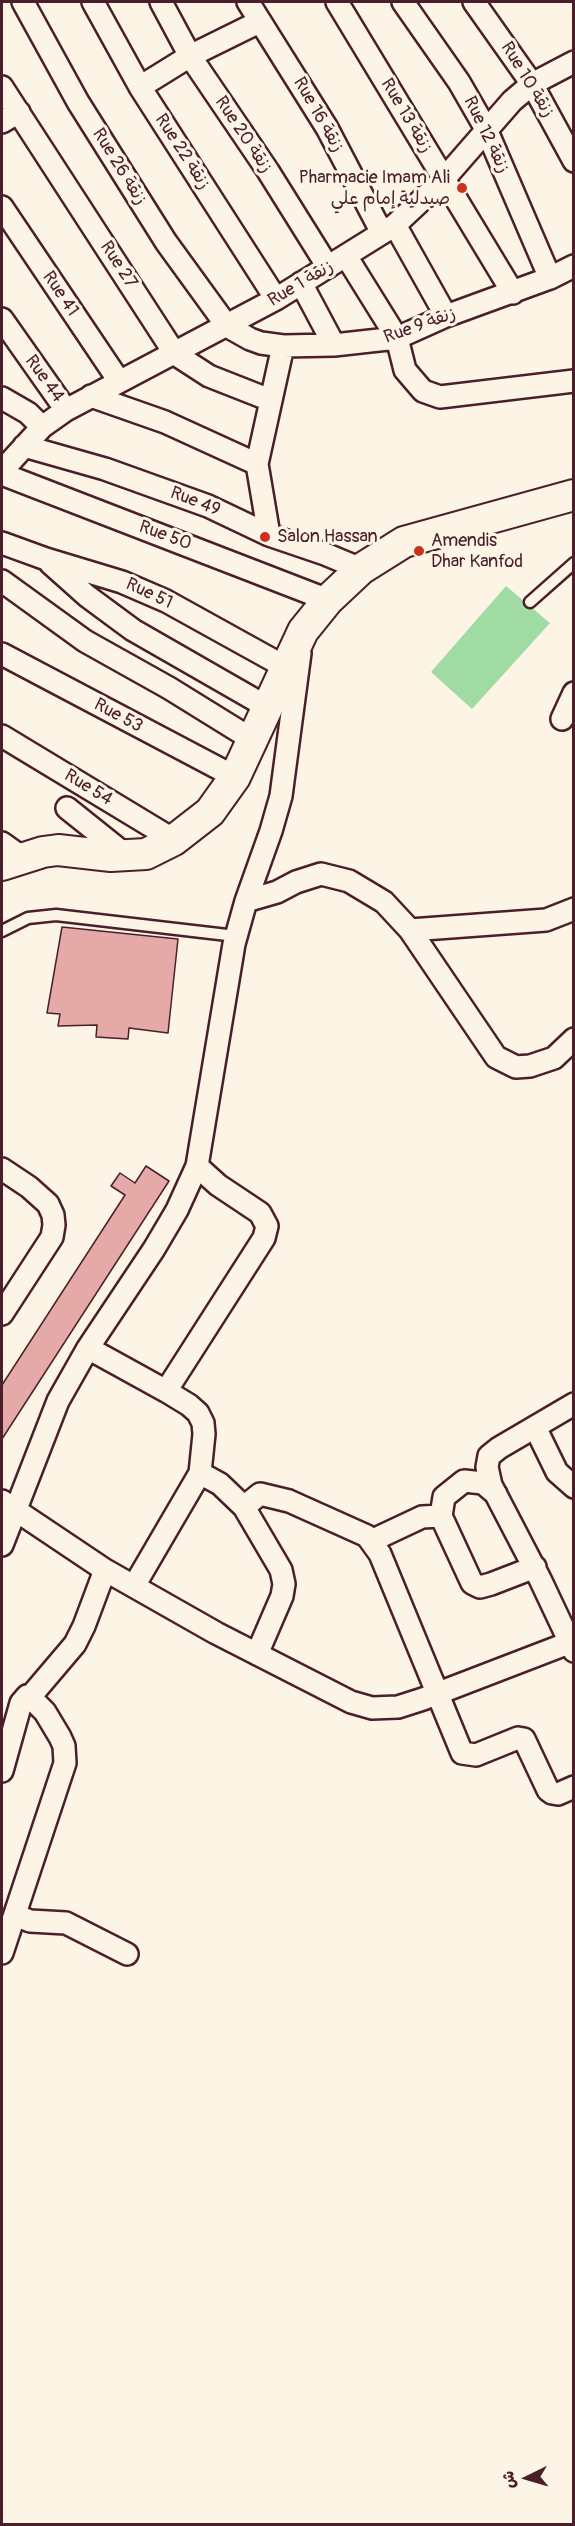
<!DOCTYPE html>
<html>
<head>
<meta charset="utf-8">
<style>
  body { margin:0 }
  #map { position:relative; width:575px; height:2526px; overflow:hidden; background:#fcf5e5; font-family:Pangolin,"Playpen Sans Arabic",sans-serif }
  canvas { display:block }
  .frame { position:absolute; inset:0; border:3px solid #4a1f2b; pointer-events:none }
  .north { position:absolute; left:497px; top:2448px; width:60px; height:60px; -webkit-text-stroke:4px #fcf5e5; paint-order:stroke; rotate:265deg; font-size:16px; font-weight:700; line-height:24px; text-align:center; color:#4a1f2b }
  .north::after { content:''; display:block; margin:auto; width:21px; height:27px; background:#4a1f2b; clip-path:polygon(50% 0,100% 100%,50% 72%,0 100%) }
</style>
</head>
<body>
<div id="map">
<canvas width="575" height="2526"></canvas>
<div class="frame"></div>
<div class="north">ش</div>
</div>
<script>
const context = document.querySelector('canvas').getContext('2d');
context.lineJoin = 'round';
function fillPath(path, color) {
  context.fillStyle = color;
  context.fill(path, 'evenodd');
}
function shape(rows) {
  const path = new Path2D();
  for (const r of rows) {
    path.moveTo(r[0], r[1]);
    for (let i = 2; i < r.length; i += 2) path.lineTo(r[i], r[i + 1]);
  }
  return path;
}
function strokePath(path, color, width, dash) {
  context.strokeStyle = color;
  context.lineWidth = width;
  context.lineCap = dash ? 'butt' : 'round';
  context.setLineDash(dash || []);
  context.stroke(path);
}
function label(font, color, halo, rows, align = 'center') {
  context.font = font + ' Pangolin,"Playpen Sans Arabic",sans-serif';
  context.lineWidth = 6;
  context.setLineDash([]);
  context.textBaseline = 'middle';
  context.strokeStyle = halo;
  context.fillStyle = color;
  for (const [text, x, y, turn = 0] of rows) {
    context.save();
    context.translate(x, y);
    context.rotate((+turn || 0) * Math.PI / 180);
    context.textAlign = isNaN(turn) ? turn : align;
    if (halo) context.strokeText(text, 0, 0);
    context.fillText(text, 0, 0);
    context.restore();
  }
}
const green = shape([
  [506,586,550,623,472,709,431,672]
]);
const building = shape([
  [62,927,178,939,168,1033,129,1028,128,1039,96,1037,97,1025,58,1026,60,1014,47,1013,62,927],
  [146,1166,169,1181,2,1439,2,1385,125,1195,111,1186,120,1173,135,1183,146,1166]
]);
const lane = shape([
  [530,602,574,563],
  [2,931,28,918,56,915,236,936]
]);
const street = shape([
  [23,2,78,102,166,242,227,326,250,339,261,343,283,346,334,345,397,338,446,316,550,278,574,266],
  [93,2,140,87,276,299],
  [161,2,190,56,268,171,328,267],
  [248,2,327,128,382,233],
  [337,2,513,293],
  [403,2,459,82,486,129,550,278],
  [474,2,532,84,574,161],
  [2,87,175,354,209,376,270,400],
  [140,87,190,56,259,22],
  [2,122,19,112],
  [2,207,119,381],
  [395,225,446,316],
  [346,256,397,338,405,370,423,391,440,397,574,381],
  [301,283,334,345],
  [2,319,66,410],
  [91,396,165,422,257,464],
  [2,398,28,413,42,427],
  [24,446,105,469,208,506,269,535,325,554,361,569],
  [2,471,42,427,66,410,276,299,395,225,444,179,512,101,532,84,574,62],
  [2,474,328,600],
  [269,535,257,464,283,346],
  [2,543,46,559,122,582,166,601,287,668],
  [50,563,87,596,133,630,269,708],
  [2,581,85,641,169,688,253,740],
  [2,654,235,777],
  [562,719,574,693],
  [2,736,174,840],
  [67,808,127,856],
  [2,843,23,858],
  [246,901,277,892,296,882,321,874,349,881,384,902,410,930,496,1057,516,1067,530,1066,554,1058,574,1039],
  [410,930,546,920,574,909],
  [197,1166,218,1185,260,1213,267,1226,264,1238,166,1391,189,1405,198,1413,203,1423,204,1434,200,1473,220,1484,244,1507,281,1570,284,1584,282,1596,257,1654],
  [2,1169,29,1187,48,1204,53,1215,54,1225,52,1237,2,1314],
  [88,1348,166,1391],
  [574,1404,499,1448,489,1456,487,1467,491,1485,540,1579,574,1651],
  [535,1427,557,1472,574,1487],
  [2,1501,105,1570,216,1633,351,1702,372,1708,398,1707,423,1699,574,1641],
  [244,1507,260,1494,289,1501,367,1536,380,1554,462,1753,476,1755,518,1738,524,1739,548,1790,552,1793,558,1794,574,1787],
  [441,1516,444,1497,464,1481,483,1483,496,1494],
  [371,1541,422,1517,441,1516,472,1583,480,1587,491,1584,535,1567],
  [2,1545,58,1401,88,1348,154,1249,177,1210,197,1166,234,944,246,901,271,831,281,796,300,653],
  [134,1586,200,1473],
  [30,1697,75,1644,84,1626,105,1570],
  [2,1771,21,1703,27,1696,30,1697,45,1712,60,1737,64,1746,65,1763,2,1953],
  [15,1915,30,1921,66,1923,127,1954]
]);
const secondary = shape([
  [2,865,43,852,58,850,111,856,146,854,174,840,210,812,235,777,303,631,328,600,361,569,404,542,574,495]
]);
const markers = [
  [462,188,6,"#c8321e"],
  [265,537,6,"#c8321e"],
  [419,551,6,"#c8321e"]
];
const streetNames = [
  ["Rue 10 زنقة",527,80,58],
  ["Rue 16 زنقة",318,115,60],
  ["Rue 13 زنقة",406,116,59],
  ["Rue 20 زنقة",243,135,56],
  ["Rue 12 زنقة",486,135,64],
  ["Rue 22 زنقة",182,152,57],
  ["Rue 26 زنقة",119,167,58],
  ["Rue 27",118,265,57],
  ["Rue 1 زنقة",301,284,-31],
  ["Rue 41",60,294,56],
  ["Rue 9 زنقة",420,326,-20],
  ["Rue 44",44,379,54],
  ["Rue 49",195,502,21],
  ["Rue 50",165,536,20],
  ["Rue 51",149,594,25],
  ["Rue 53",118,716,28],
  ["Rue 54",88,788,31]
];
const poiNames = [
  ["Pharmacie Imam Ali",450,178,"right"],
  ["صيدلية إمام علي",450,199,"right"],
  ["Salon Hassan",277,537],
  ["Amendis",431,541],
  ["Dhar Kanfod",431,562]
];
fillPath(green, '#9fdba3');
fillPath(building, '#e5aaa7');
strokePath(building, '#4a1f2b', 1.5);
strokePath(lane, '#4a1f2b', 15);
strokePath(street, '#4a1f2b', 26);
strokePath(secondary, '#4a1f2b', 34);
strokePath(lane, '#fcf5e5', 10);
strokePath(street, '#fcf5e5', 21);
strokePath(secondary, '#fcf5e5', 30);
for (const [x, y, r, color] of markers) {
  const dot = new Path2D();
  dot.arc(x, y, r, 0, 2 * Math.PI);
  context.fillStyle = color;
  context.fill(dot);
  strokePath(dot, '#fcf5e5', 2);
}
label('18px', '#4a1f2b', '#fcf5e5', streetNames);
label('18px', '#4a1f2b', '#fcf5e5', poiNames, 'left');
</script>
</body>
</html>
